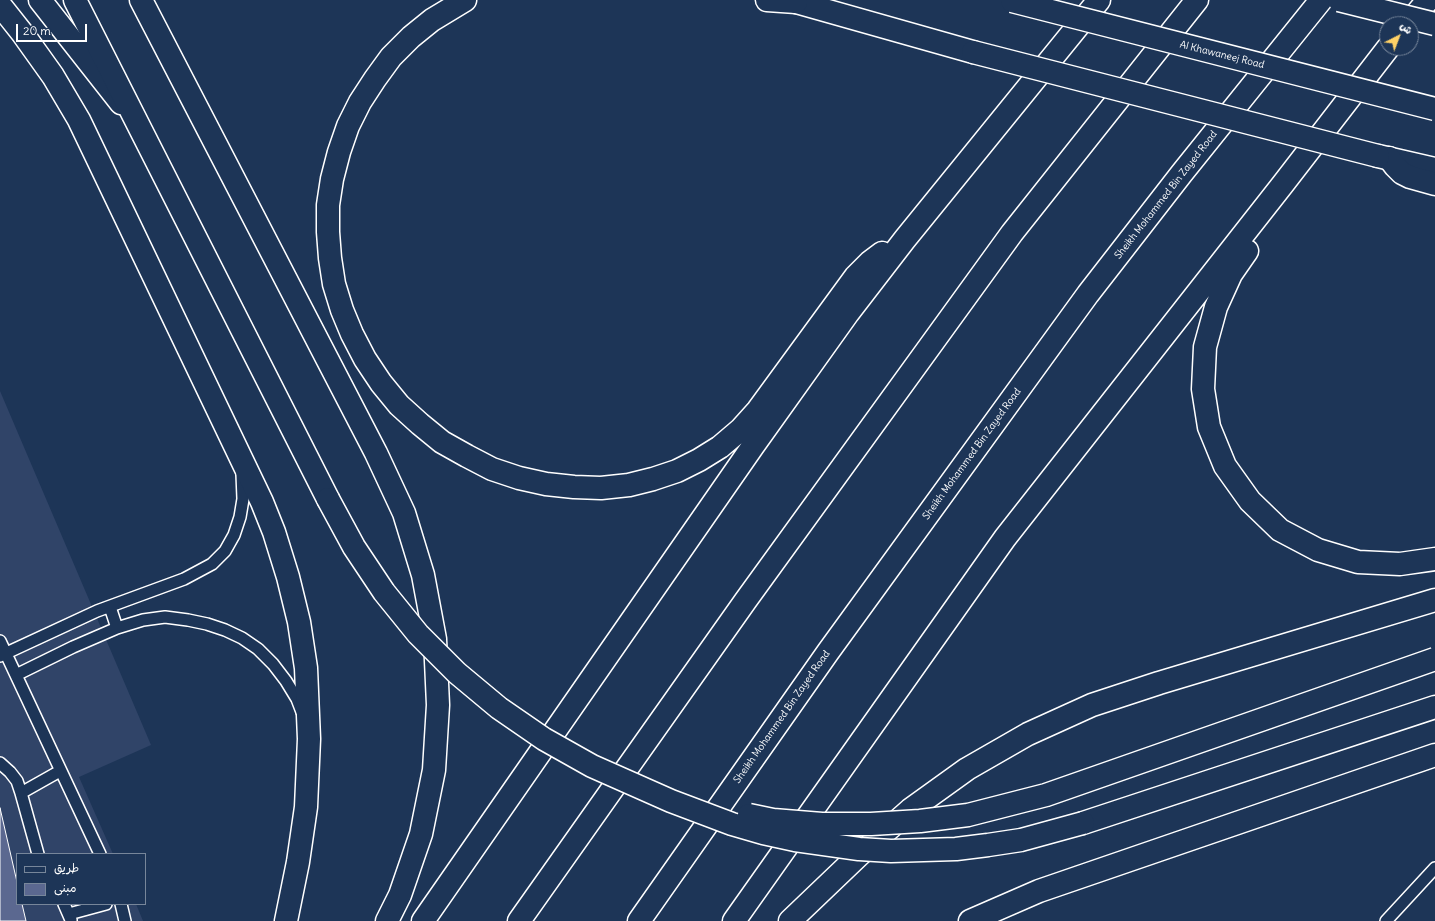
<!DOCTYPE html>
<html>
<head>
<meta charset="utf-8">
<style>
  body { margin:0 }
  #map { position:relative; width:1435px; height:921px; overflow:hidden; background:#1d3557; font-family:Delius,"Playpen Sans Arabic",sans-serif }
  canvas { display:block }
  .legend { position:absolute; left:16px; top:853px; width:130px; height:52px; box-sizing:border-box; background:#1d3557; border:1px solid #77869a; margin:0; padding:5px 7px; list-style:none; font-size:12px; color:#fff }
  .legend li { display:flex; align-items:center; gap:8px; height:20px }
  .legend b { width:20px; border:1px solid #77869a }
  .north { position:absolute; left:1379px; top:16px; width:40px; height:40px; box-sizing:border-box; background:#1d3557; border:1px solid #77869a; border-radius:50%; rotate:42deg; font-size:11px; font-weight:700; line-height:16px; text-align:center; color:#fff }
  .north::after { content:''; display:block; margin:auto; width:14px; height:18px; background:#ffd166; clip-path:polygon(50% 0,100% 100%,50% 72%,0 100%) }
  .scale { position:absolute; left:16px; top:24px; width:71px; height:18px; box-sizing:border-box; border:2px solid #fff; border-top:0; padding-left:5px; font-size:12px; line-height:14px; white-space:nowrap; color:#fff; -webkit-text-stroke:3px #1d3557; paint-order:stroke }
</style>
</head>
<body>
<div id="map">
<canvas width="1435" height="921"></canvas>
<ul class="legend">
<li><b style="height:5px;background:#1d3557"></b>طريق</li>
<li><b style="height:11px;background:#5b6890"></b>مبنى</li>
</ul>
<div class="north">ش</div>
<div class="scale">20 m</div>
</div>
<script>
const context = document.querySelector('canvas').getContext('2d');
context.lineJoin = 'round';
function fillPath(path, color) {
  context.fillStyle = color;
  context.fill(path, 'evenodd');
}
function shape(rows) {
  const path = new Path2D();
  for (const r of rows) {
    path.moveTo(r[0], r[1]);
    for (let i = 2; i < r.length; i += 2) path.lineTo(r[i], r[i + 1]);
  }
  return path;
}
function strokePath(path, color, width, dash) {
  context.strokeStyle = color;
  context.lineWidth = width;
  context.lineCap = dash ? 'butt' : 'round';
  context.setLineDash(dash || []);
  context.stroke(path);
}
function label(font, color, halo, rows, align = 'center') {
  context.font = font + ' Delius,sans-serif';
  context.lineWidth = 3;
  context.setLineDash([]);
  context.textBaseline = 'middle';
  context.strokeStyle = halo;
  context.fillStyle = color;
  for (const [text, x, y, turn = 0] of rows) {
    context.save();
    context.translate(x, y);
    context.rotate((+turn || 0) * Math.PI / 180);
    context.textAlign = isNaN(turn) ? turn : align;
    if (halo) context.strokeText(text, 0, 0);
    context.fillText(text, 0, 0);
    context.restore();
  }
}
const built = shape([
  [0,391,151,745,79,777,113,854,17,854,17,904,136,904,143,921,0,921]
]);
const building = shape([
  [0,808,17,882,17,904,22,904,26,921,0,921,0,808]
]);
const service = shape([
  [110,607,117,628],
  [0,641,100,854],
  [0,656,97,611,184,579,212,564,225,551,234,535,240,517,243,499,242,474],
  [16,675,73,647,117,628,143,620,165,617,188,620,207,624,225,630,242,638,258,649,273,664,286,681,297,699,302,712],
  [0,763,10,772,17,781,21,793,38,854],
  [21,793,60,771],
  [64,904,71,920],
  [121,904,125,921],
  [69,914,106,904],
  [1386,921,1435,868]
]);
const tertiary = shape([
  [40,0,121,103]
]);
const primary = shape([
  [789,0,973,52],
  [1378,156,1435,169]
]);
const trunk = shape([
  [75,0,328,499],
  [141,0,376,453,404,513,423,575,435,639,438,705,434,770,421,834,400,895,387,921],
  [465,0,432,20,411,37,391,57,375,79,360,102,348,126,339,152,332,179,328,205,328,232,330,258,334,284,342,310,352,334,365,359,381,383,399,405,420,424,442,442,467,456,492,469,519,478,546,484,574,487,601,488,629,485,653,479,677,471,699,460,720,447,740,430,758,410,856,276,870,262,882,253],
  [767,0,796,2],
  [0,5,23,34,53,76,79,120,262,502,274,532,288,577,299,622,306,668,309,739,306,807,298,862,286,921],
  [1408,24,1428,0],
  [1389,158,1395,166,1402,173,1410,177,1435,184],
  [1247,251,1231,274,1216,307,1205,347,1203,389,1209,427,1225,466,1250,501,1280,530,1318,550,1358,562,1400,564,1435,559],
  [1083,823,1435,707],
  [423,921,753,446,848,313,905,239,1099,0],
  [734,921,1005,538,1283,184,1388,48],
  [790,921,858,856,910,810,967,769,1028,734,1092,705,1159,683,1435,600],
  [970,921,1039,891,1435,755]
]);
const motorway = shape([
  [519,921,746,600,1012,233,1197,0],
  [639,921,828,652,1088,294,1182,173,1321,0]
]);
const primaryBridge = shape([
  [973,52,1378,156]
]);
const trunkBridge = shape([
  [1339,0,1435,24],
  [1012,1,1435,109],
  [328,499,354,547,384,592,418,634,457,673,499,708,544,739,592,766,671,801,732,824,763,833,795,840,859,849,891,851,956,849,988,845,1021,840,1083,823],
  [749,815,773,820,822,824,871,824,920,821,968,815,1046,795,1435,659]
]);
const streetNames = [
  ["Al Khawaneej Road",1222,55,14],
  ["Sheikh Mohammed Bin Zayed Road",1166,195,-52],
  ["Sheikh Mohammed Bin Zayed Road",972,454,-54],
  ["Sheikh Mohammed Bin Zayed Road",782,717,-55]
];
fillPath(built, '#304468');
fillPath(building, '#5b6890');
strokePath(building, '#fff', 1);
strokePath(service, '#fff', 14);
strokePath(tertiary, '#fff', 25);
strokePath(primary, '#fff', 25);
strokePath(trunk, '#fff', 25);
strokePath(motorway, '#fff', 25);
strokePath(service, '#1d3557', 11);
strokePath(tertiary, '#1d3557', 22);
strokePath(primary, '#1d3557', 22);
strokePath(trunk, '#1d3557', 22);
strokePath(motorway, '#1d3557', 22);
strokePath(primaryBridge, '#fff', 25, []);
strokePath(trunkBridge, '#fff', 25, []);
strokePath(primaryBridge, '#1d3557', 22);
strokePath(trunkBridge, '#1d3557', 22);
label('10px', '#fff', '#1d3557', streetNames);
</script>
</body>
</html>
